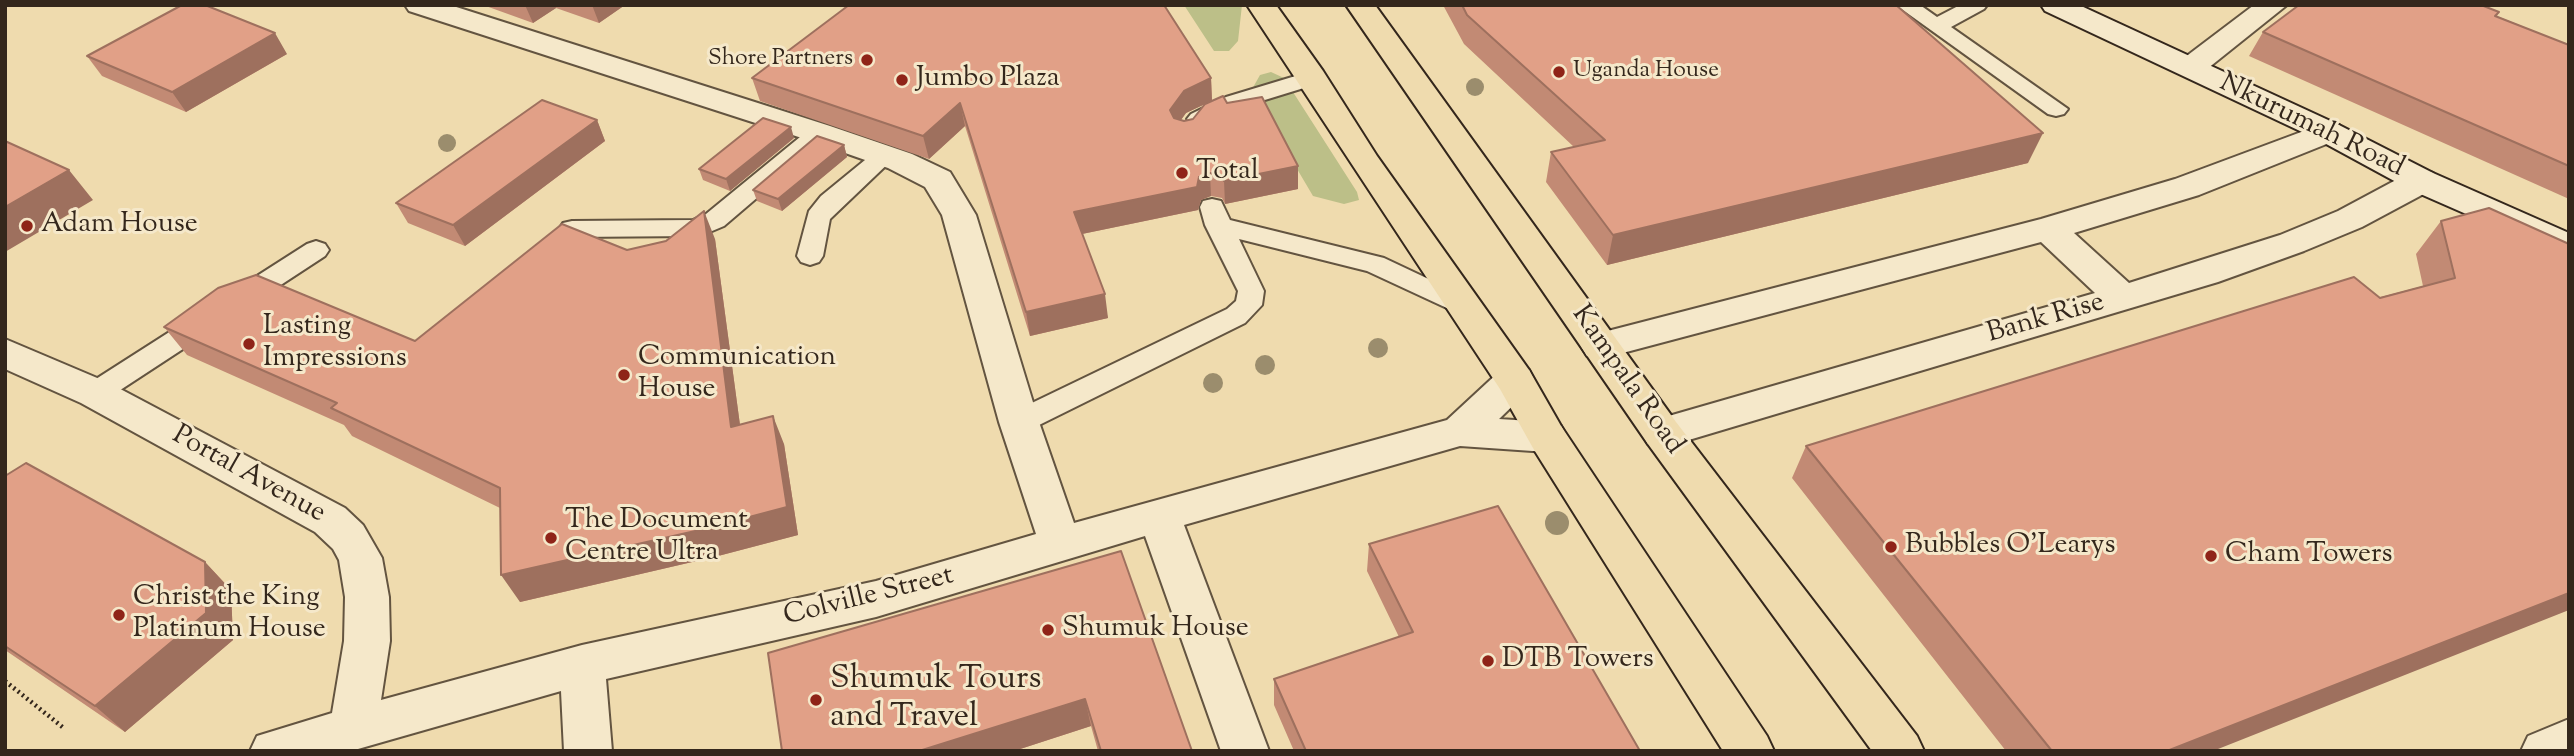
<!DOCTYPE html>
<html>
<head>
<meta charset="utf-8">
<style>
  body { margin:0 }
  #map { position:relative; width:2574px; height:756px; overflow:hidden; background:#efdbae; font-family:"Sorts Mill Goudy",serif }
  canvas { display:block }
  .frame { position:absolute; inset:0; border:7px solid #34271c; pointer-events:none }
</style>
</head>
<body>
<div id="map">
<canvas width="2574" height="756"></canvas>
<div class="frame"></div>
</div>
<script>
const context = document.querySelector('canvas').getContext('2d');
context.lineJoin = 'round';
function fillPath(path, color) {
  context.fillStyle = color;
  context.fill(path, 'evenodd');
}
function shape(rows) {
  const path = new Path2D();
  for (const r of rows) {
    path.moveTo(r[0], r[1]);
    for (let i = 2; i < r.length; i += 2) path.lineTo(r[i], r[i + 1]);
  }
  return path;
}
function strokePath(path, color, width, dash) {
  context.strokeStyle = color;
  context.lineWidth = width;
  context.lineCap = dash ? 'butt' : 'round';
  context.setLineDash(dash || []);
  context.stroke(path);
}
function label(font, color, halo, rows, align = 'center') {
  context.font = font + ' "Sorts Mill Goudy",serif';
  context.lineWidth = 6;
  context.setLineDash([]);
  context.textBaseline = 'middle';
  context.strokeStyle = halo;
  context.fillStyle = color;
  for (const [text, x, y, turn = 0] of rows) {
    context.save();
    context.translate(x, y);
    context.rotate((+turn || 0) * Math.PI / 180);
    context.textAlign = isNaN(turn) ? turn : align;
    if (halo) context.strokeText(text, 0, 0);
    context.fillText(text, 0, 0);
    context.restore();
  }
}
const green = shape([
  [1184,5,1242,5,1238,41,1229,51,1214,51],
  [1271,72,1284,78,1357,192,1359,200,1344,204,1313,196,1251,91,1260,75]
]);
const path = shape([
  [5,681,65,729]
]);
const lane = shape([
  [1896,5,1920,5,1937,17,1960,5,1987,5,1984,9,1951,27,2068,109,2064,114,2056,116,2048,114,1896,5],
  [1312,71,1320,73,1323,78,1320,83,1242,107,1207,124,1199,126,1191,124,1187,119,1191,114,1226,97,1312,71],
  [819,126,827,128,831,133,827,138,724,226,705,234,696,236,572,237,563,235,559,229,563,223,572,221,693,220,706,214,811,128,819,126],
  [884,149,892,151,896,156,830,219,823,256,819,262,810,265,801,262,797,256,809,211,821,196,876,151,884,149],
  [1212,199,1221,201,1230,220,1384,258,1473,300,1477,307,1473,314,1464,316,1367,271,1239,239,1264,291,1262,305,1245,323,1029,430,1019,433,1009,430,1005,422,1009,414,1227,309,1236,301,1238,291,1205,225,1200,207,1203,201,1212,199],
  [316,241,325,244,329,250,325,256,105,400,95,403,85,400,81,393,85,386,307,244,316,241]
]);
const street = shape([
  [405,5,450,5,830,126,912,154,950,172,976,215,1039,422,1074,523,1447,420,1501,370,1515,366,1529,370,1534,380,1529,390,1499,419,1547,422,1561,426,1567,437,1561,448,1547,452,1460,446,1184,525,1269,751,1221,751,1145,536,876,617,606,679,612,751,564,751,561,691,351,751,250,751,257,736,332,713,344,641,345,597,339,560,333,549,315,532,81,403,5,369,5,339,109,383,345,508,363,525,382,558,389,597,390,641,381,700,582,645,876,581,1036,534,999,422,942,215,925,187,888,168,808,140,409,11,405,5],
  [2254,5,2287,5,2202,73,2191,76,2180,73,2176,67,2180,61,2254,5],
  [2328,122,2339,125,2344,132,2339,139,2199,195,2074,233,2129,283,2280,235,2338,211,2409,173,2421,170,2433,173,2438,181,2433,189,2362,227,2304,251,2218,282,1662,448,1648,444,1642,433,1648,422,2095,293,2041,242,1600,359,1587,356,1581,346,1587,336,1600,333,2041,219,2175,179,2328,122],
  [2569,719,2569,751,2521,751,2528,736,2569,719]
]);
const secondary = shape([
  [2041,5,2079,5,2339,125,2433,173,2569,233,2569,259,2409,189,2317,139,2045,11,2041,5]
]);
const primary = shape([
  [1247,5,1276,5,1323,71,1377,156,1529,370,1561,426,1767,736,1774,751,1723,751,1533,448,1500,389,1247,5],
  [1346,5,1375,5,1676,422,1917,736,1924,751,1872,751,1648,444,1346,5]
]);
const trees = [
  [1475,87,9],
  [447,143,9],
  [1378,348,10],
  [1265,365,10],
  [1213,383,10],
  [1557,523,12]
];
const wall = shape([
  [483,5,625,5,599,23,556,8,533,23],
  [838,5,1164,5,1211,78,1212,101,1227,103,1298,189,1225,204,1222,198,1211,196,1201,200,1198,210,1082,234,1108,318,1030,336,965,126,929,159,760,101,752,78,846,8],
  [1204,104,1193,119,1184,121,1181,120,1186,113],
  [1443,5,1896,5,2028,163,1607,265,1546,182,1551,152,1574,147,1464,44],
  [2499,12,2497,16,2569,45,2569,199,2249,56,2263,32],
  [287,54,186,112,102,76,87,56],
  [597,120,605,141,465,246,408,223,396,203],
  [794,138,730,191,703,180,699,169],
  [844,145,847,157,782,211,757,201,753,190],
  [2441,221,2569,244,2213,751,2006,751,1792,478,1806,446,2423,286,2416,254],
  [715,239,740,425,784,444,798,535,718,556,520,602,500,508,352,436,344,425,187,355,164,327,415,341,627,250],
  [5,476,205,562,231,590,233,640,125,732,5,650],
  [1369,544,1640,751,1294,751,1274,705,1274,679,1399,637,1367,571],
  [1121,551,1192,751,1098,751,1091,726,1014,751,782,751]
]);
const shadedWall = shape([
  [525,5,555,5,556,8,533,23],
  [592,5,625,5,599,23],
  [275,33,287,54,186,112,172,92],
  [1211,78,1212,101,1186,113,1172,132,1170,110,1184,91],
  [960,103,965,126,929,159,923,136],
  [597,120,605,141,465,246,453,225],
  [791,127,794,138,730,191,726,179],
  [2043,133,2028,163,1607,265,1613,235],
  [844,145,847,157,782,211,778,199],
  [1298,166,1298,189,1225,204,1224,181],
  [69,170,93,200,5,252,5,207],
  [1210,173,1211,196,1201,200,1198,210,1077,235,1074,212],
  [704,211,715,239,744,455,731,427],
  [1105,294,1108,318,1030,336,1026,312],
  [773,416,784,444,798,535,718,556,520,602,501,575],
  [205,562,231,590,233,640,125,732,95,706],
  [2569,593,2569,610,2213,751,2167,751],
  [1085,699,1091,726,1014,751,919,751]
]);
const building = shape([
  [182,5,205,5,275,33,172,92,87,56,182,5],
  [849,5,1164,5,1211,78,1184,91,1170,110,1174,118,1184,121,1193,119,1205,104,1223,96,1227,103,1262,97,1298,166,1224,181,1221,175,1210,173,1199,177,1197,187,1074,212,1105,294,1026,312,960,103,923,136,752,78,849,5],
  [1462,5,1896,5,2043,133,1613,235,1551,152,1605,140,1467,15,1462,5],
  [2299,5,2481,5,2499,12,2495,16,2569,45,2569,166,2263,32,2299,5],
  [542,100,597,120,453,225,396,203,542,100],
  [763,118,791,127,726,179,699,169,763,118],
  [817,136,844,145,778,199,753,190,817,136],
  [5,141,69,170,5,207,5,141],
  [2489,208,2569,244,2569,593,2167,751,2052,751,1806,446,2354,277,2380,298,2455,278,2441,221,2489,208],
  [704,211,731,427,773,416,787,507,704,529,501,575,500,488,331,408,337,403,164,327,218,288,256,275,415,341,562,224,627,250,666,241,704,211],
  [26,463,205,562,206,613,95,706,5,646,5,476,26,463],
  [1498,506,1640,751,1306,751,1274,679,1413,632,1369,544,1498,506],
  [1121,551,1192,751,1101,751,1085,699,919,751,782,751,768,653,1121,551]
]);
const markers = [
  [867,60,7,"#8f2418"],
  [1559,72,7,"#8f2418"],
  [902,80,7,"#8f2418"],
  [1182,173,7,"#8f2418"],
  [27,226,7,"#8f2418"],
  [249,344,7,"#8f2418"],
  [624,375,7,"#8f2418"],
  [551,538,7,"#8f2418"],
  [1891,547,7,"#8f2418"],
  [2211,556,7,"#8f2418"],
  [119,615,7,"#8f2418"],
  [1048,630,7,"#8f2418"],
  [1488,661,7,"#8f2418"],
  [816,700,7,"#8f2418"]
];
const farPoinames = [
  ["Shore Partners",853,60],
  ["Uganda House",1573,72,"left"]
];
const poiNames = [
  ["Jumbo Plaza",916,80],
  ["Total",1196,173],
  ["Adam House",41,226],
  ["Lasting",263,328],
  ["Impressions",263,360],
  ["Communication",638,359],
  ["House",638,391],
  ["The Document",565,522],
  ["Centre Ultra",565,554],
  ["Bubbles O'Learys",1905,547],
  ["Cham Towers",2225,556],
  ["Christ the King",133,599],
  ["Platinum House",133,631],
  ["Shumuk House",1062,630],
  ["DTB Towers",1502,661]
];
const streetNames = [
  ["Nkurumah Road",2311,127,26],
  ["Bank Rise",2046,320,-16],
  ["Kampala Road",1626,381,55],
  ["Portal Avenue",248,476,29],
  ["Colville Street",869,598,-14]
];
const nearPoinames = [
  ["Shumuk Tours",830,681],
  ["and Travel",830,719]
];
fillPath(green, '#bcbf88');
strokePath(lane, '#635440', 4);
strokePath(street, '#635440', 4);
strokePath(secondary, '#34271c', 4);
strokePath(primary, '#34271c', 4);
strokePath(path, '#34271c', 4.5, [2, 3.5]);
fillPath(lane, '#f5e8ca');
fillPath(street, '#f5e8ca');
fillPath(secondary, '#f5e8ca');
fillPath(primary, '#efdbae');
context.fillStyle = '#9b8d6d';
for (const [x, y, r] of trees) {
  context.beginPath();
  context.arc(x, y, r, 0, 2 * Math.PI);
  context.fill();
}
fillPath(wall, '#c28a74');
fillPath(shadedWall, '#9e705e');
fillPath(building, '#e1a087');
strokePath(building, '#9e705e', 2);
for (const [x, y, r, color] of markers) {
  const dot = new Path2D();
  dot.arc(x, y, r, 0, 2 * Math.PI);
  context.fillStyle = color;
  context.fill(dot);
  strokePath(dot, '#f5e8ca', 2.5);
}
label('23px', '#34271c', '#f5e8ca', farPoinames, 'right');
label('28px', '#34271c', '#f5e8ca', poiNames, 'left');
label('28px', '#34271c', '#f5e8ca', streetNames);
label('33px', '#34271c', '#f5e8ca', nearPoinames, 'left');
</script>
</body>
</html>
